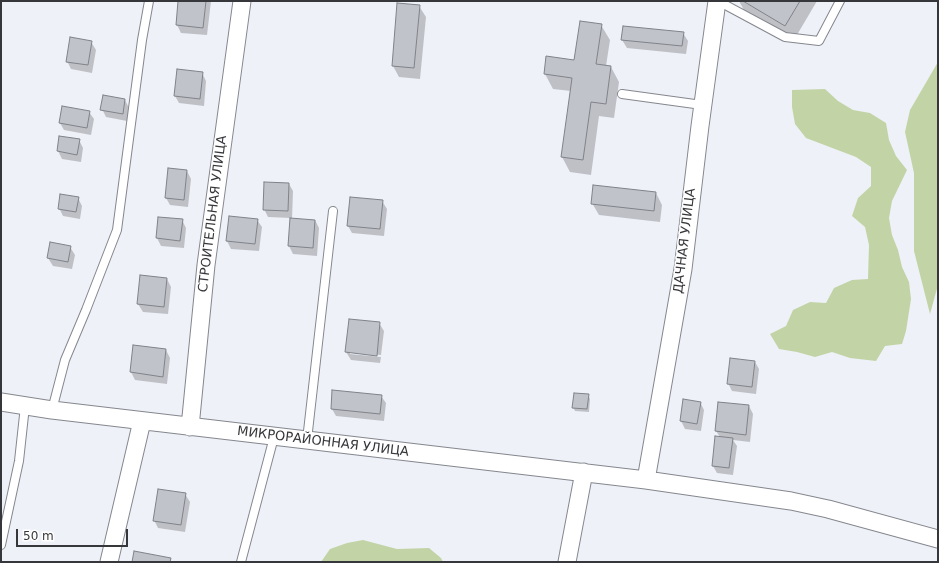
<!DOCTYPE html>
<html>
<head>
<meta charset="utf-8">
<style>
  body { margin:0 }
  #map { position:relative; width:939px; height:563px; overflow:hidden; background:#eef1f8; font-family:"DejaVu Sans",sans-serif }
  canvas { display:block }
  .frame { position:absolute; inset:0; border:2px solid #36373a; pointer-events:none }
  .scale { position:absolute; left:16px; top:529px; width:112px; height:18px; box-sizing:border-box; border:2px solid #36373a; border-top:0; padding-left:5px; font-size:12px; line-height:14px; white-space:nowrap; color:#36373a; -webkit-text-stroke:3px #fefefe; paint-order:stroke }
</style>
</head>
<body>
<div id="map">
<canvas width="939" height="563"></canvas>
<div class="frame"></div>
<div class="scale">50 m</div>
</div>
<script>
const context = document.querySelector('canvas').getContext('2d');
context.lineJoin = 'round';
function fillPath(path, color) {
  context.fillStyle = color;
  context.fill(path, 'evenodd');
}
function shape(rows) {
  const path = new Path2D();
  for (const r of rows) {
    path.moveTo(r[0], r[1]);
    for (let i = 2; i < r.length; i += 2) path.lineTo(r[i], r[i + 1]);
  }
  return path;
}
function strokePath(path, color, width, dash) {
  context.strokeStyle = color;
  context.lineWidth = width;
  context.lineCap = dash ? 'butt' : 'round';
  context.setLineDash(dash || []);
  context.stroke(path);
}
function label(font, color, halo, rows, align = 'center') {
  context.font = font + ' "DejaVu Sans",sans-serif';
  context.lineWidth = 3;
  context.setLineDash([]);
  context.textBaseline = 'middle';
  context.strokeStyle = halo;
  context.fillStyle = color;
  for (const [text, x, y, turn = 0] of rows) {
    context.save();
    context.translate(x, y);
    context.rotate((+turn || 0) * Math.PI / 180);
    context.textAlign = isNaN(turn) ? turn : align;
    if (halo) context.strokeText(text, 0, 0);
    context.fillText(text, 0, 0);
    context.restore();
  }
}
const green = shape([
  [938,62,938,285,930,314,914,251,914,173,905,132,910,110],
  [825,89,838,101,853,110,870,113,886,123,889,140,896,156,907,170,892,201,889,218,892,235,898,250,902,267,909,282,911,299,906,331,902,344,885,346,876,361,850,358,832,352,815,357,797,352,779,349,770,334,786,326,793,310,810,302,826,303,834,288,852,280,868,279,869,245,865,227,852,216,858,198,871,186,871,167,856,157,806,138,795,124,792,107,792,90],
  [363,540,397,549,429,548,441,558,443,562,321,562,330,549,347,543]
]);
const shadow = shape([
  [179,1,211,1,207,35,181,33,177,25],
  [739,1,817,1,794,40,745,12],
  [419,6,426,17,420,79,399,77,393,66],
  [601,25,610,40,606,66,611,67,619,82,614,118,599,116,591,175,570,172,562,157,571,91,553,89,545,74,575,62],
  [624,27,683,33,688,41,686,54,627,48,622,40],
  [91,42,96,50,92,73,71,69,67,61],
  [202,73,206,81,204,106,179,103,175,96],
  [125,100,129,108,127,121,106,117,102,109],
  [89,112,94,119,91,135,64,130,60,123],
  [60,137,79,140,83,148,81,162,62,159,58,151],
  [187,171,191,179,188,207,170,205,166,198],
  [289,184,293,191,292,219,315,220,319,228,317,256,293,254,289,246,291,218,268,217,264,209],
  [656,193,662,205,660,222,599,215,592,203],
  [78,198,82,206,80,219,63,216,59,208],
  [382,201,387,209,384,236,352,233,348,226],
  [159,218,182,220,186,228,184,248,161,246,157,238],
  [257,220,262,227,259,251,231,249,227,241],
  [70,247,75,255,72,269,53,266,48,258],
  [167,279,171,287,168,314,143,312,138,304],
  [379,323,384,331,381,355,350,352,350,354,381,357,380,363,351,360,346,352],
  [166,350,170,358,167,384,135,380,131,372],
  [755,362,759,369,756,394,732,391,728,383],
  [588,395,590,399,589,412,575,411,573,407],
  [381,396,386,403,384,421,336,416,332,409],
  [700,402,704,410,701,431,685,429,681,421],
  [749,406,753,414,750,442,733,440,737,446,733,475,717,473,713,466,720,437,716,431],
  [185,494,190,502,185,532,158,528,154,520]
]);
const building = shape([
  [178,1,206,1,203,28,176,25,178,1],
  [743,1,800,1,785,26,743,1],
  [397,3,420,5,414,68,392,66,397,3],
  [580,21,602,24,596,64,611,66,606,104,591,102,583,160,561,157,572,78,544,74,546,56,574,60,580,21],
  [623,26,684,32,682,46,621,40,623,26],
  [70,37,92,41,88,65,66,62,70,37],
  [177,69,203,72,200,99,174,96,177,69],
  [103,95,125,99,123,114,100,110,103,95],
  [62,106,90,111,87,128,59,123,62,106],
  [59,136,80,139,77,155,57,151,59,136],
  [168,168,187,170,184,200,165,198,168,168],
  [264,182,289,183,288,211,263,210,264,182],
  [593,185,656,192,654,211,591,204,593,185],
  [60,194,79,197,76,212,58,209,60,194],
  [350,197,383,200,380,229,347,226,350,197],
  [229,216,258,219,255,244,226,241,229,216],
  [158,217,183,219,180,241,156,238,158,217],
  [290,218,315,220,313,248,288,246,290,218],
  [50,242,71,246,68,262,47,258,50,242],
  [140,275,167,278,164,307,137,304,140,275],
  [349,319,380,322,377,356,345,352,349,319],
  [133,345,166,349,163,377,130,372,133,345],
  [730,358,755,361,752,387,727,384,730,358],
  [332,390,382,395,380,414,331,409,332,390],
  [574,393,589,394,587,409,572,408,574,393],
  [683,399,701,402,697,424,680,421,683,399],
  [718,402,749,405,746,435,715,431,718,402],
  [715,436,733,438,729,468,712,466,715,436],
  [158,489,186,493,181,525,153,521,158,489],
  [134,551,171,558,170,562,132,562,134,551]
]);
const lane = shape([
  [718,1,785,37,819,41,840,1],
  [622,94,702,105],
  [52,410,65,360,86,310,117,230,142,40,149,1],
  [307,440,333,211],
  [1,545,19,461,25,406],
  [241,562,274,437]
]);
const street = shape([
  [1,402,52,410,646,480,791,501,828,509,938,539],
  [190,427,206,265,242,1],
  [646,480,683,269,700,126,717,1],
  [109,562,142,421],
  [567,562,584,472]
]);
const streetNames = [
  ["СТРОИТЕЛЬНАЯ УЛИЦА",213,214,-83],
  ["ДАЧНАЯ УЛИЦА",685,241,-83],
  ["МИКРОРАЙОННАЯ УЛИЦА",323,442,7]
];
fillPath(green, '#c2d4a5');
fillPath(shadow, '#0003');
fillPath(building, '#c0c3ca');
strokePath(building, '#808289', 1);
strokePath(lane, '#85878e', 10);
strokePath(street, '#85878e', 19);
strokePath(lane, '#fff', 8);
strokePath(street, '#fff', 17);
label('13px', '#36373a', '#fefefe', streetNames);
</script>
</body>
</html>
